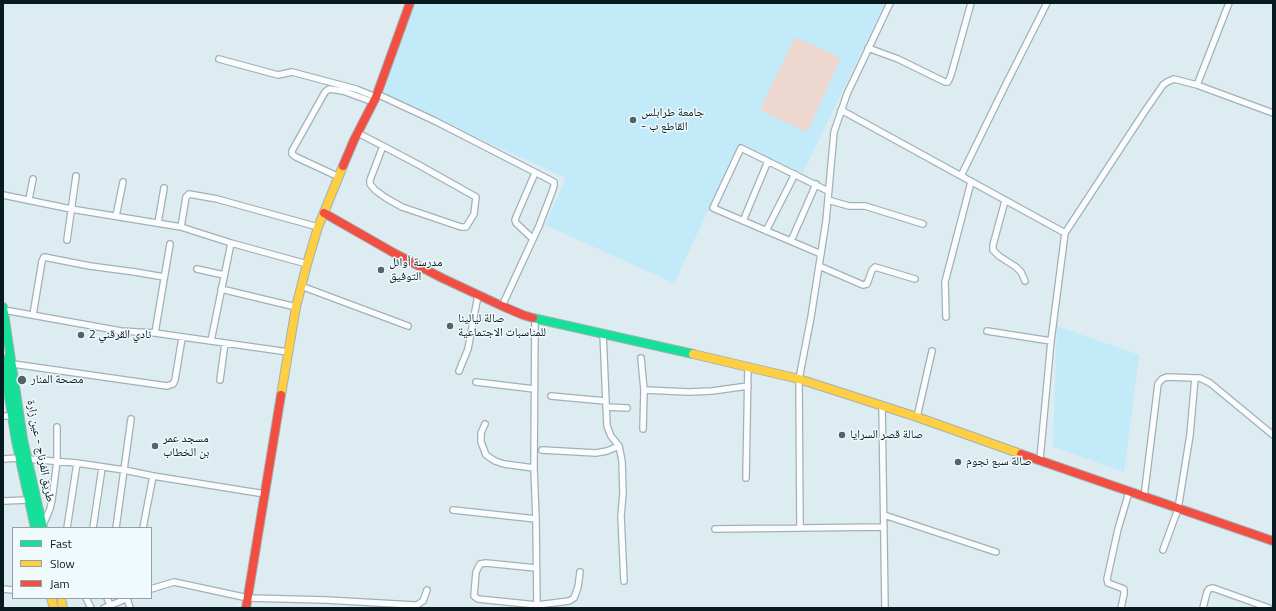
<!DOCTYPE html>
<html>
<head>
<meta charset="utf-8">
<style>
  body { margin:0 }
  #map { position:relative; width:1276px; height:611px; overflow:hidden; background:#dcecf1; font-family:"Titillium Web",sans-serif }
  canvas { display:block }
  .frame { position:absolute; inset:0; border:4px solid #071a20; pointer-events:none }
  .legend { position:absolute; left:12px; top:527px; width:140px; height:72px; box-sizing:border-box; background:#f0fafd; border:1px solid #93a0a5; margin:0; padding:5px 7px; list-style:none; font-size:12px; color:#071a20 }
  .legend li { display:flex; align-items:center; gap:8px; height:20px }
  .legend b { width:20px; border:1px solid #93a0a5 }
</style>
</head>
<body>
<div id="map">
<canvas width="1276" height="611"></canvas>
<div class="frame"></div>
<ul class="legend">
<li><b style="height:5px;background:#16e098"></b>Fast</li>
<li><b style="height:5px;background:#ffcf43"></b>Slow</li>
<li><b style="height:5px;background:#f24e42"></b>Jam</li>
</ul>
</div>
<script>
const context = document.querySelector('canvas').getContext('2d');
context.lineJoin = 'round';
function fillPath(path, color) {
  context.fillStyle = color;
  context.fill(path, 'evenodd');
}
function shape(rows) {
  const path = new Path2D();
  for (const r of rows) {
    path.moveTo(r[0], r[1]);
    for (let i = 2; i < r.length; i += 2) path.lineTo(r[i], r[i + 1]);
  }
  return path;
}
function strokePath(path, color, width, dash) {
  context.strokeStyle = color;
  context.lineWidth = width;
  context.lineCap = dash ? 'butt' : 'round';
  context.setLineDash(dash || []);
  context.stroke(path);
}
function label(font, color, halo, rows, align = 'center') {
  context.font = font + ' "Titillium Web","Noto Naskh Arabic",sans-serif';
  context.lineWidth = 3;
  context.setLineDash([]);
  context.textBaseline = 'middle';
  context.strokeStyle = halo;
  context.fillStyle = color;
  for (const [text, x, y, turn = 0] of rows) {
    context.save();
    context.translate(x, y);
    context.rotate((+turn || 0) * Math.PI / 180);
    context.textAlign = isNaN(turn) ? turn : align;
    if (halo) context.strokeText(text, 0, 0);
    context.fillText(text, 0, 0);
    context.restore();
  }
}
const built = shape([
  [415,3,885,3,803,173,739,144,674,283,545,225,566,178,383,95,386,87,386,78],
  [1057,326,1139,355,1124,472,1053,447]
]);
const green = shape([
  [795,37,841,58,807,132,760,110]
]);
const street = shape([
  [868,48,898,59,945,82,948,82,951,75,971,3],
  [219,59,278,75,292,72,356,89,376,97],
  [1197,85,1229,3],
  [377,94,435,121,554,182,554,186,552,192,539,226,502,306],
  [841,110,1065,233],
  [358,133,383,146,419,165,476,197,474,214,466,227,461,227,402,207,386,198,375,190,370,184,370,180,383,146],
  [961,176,1005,86,1047,3],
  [339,177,296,157,292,154,292,151,325,92,329,89,343,91,373,102],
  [3,195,71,209,181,227,231,243,307,264],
  [29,199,33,179],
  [828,200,849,206,865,206,923,224],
  [1005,201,993,245,993,250,999,256,1016,267,1021,272,1025,281],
  [116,216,123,182],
  [743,221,768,161],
  [158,223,164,188],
  [181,227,186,197,189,194,217,199,318,227],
  [766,231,795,174],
  [533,239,516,223,515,220,516,217,535,173],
  [67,240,76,176],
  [791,241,816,184],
  [821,254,713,208,741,148,828,191],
  [819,266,863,285,867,284,872,270,875,267,915,279],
  [197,269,224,275],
  [301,286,408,326],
  [221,289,296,307],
  [4,310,121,331,155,333,288,352],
  [33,315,42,261,44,257,90,266,135,272,164,277],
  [946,317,945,282,971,182],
  [535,318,534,468,536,519,537,608],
  [987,331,1051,341],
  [155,333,170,244],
  [603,333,607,426,611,436,619,446,622,461,623,493,621,516,624,581],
  [211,341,231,243],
  [641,358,644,390,643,429],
  [13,364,167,386,173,384,175,380,182,338],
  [459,371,468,349,478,295],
  [220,380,225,343],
  [476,382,534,389],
  [644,390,689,392,712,391,748,386],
  [551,396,605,401],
  [882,406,885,608],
  [606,407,627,408],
  [3,416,12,416],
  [917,417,932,351],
  [485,424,481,433,481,442,486,455,495,461,504,464,534,468],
  [542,450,596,453,607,451,619,446],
  [3,459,19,458],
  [27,459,77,463,124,470,153,476,265,494],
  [1040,459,1051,341,1065,233,1145,111,1163,85,1167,82,1174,79,1197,85,1273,113],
  [746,478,748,366],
  [1144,497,1158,384,1162,379,1167,377,1195,378],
  [3,501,28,500],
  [453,510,536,519],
  [884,515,996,552],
  [43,525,50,509,52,500,57,461,57,427],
  [67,528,77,463],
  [93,528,102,468],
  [116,528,131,419],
  [143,528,153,476],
  [800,528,799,379,811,317,826,221,834,132,847,94,890,3],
  [715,529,884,527],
  [1163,550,1178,509,1190,435,1195,378,1200,378,1210,383,1273,435],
  [536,568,486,563,480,564,476,572,474,596,478,599,537,605,569,601,574,598,578,587,580,572],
  [3,589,13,590],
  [151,589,174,582,248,598,326,600,414,605,417,605,423,601,427,590],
  [86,598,91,608],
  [107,598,110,605],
  [127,598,130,608],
  [104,608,128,598],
  [1121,608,1124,594,1124,589,1108,583,1107,579,1118,529,1129,492],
  [1203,608,1207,592,1209,589,1213,588,1269,608]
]);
const fast = shape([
  [3,307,23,439,43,528],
  [533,318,693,354],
  [3,359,16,441,35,528]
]);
const slow = shape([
  [693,354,799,379,917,417,1021,454],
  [281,395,296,307,307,264,318,227,343,166],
  [51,598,54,608],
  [61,598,63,608]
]);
const jam = shape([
  [343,166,354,140,376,97,410,3],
  [324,213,394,253,442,278,502,306,523,315,533,318],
  [1021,454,1273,541],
  [246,608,281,395]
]);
const markers = [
  [633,120,4,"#526469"],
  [381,270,4,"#526469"],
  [450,326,4,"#526469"],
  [81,335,4,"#526469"],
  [22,380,5,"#526469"],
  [842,435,4,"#526469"],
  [155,446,4,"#526469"],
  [958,462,4,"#526469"]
];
const poiNames = [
  ["جامعة طرابلس",641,113],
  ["- القاطع ب",641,127],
  ["مدرسة أوائل",389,263],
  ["التوفيق",389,277],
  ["صالة ليالينا",458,319],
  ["للمناسبات الاجتماعية",458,333],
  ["نادي القرقني 2",89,335],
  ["مصحة المنار",31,380],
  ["صالة قصر السرايا",850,435],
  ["مسجد عمر",163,439],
  ["بن الخطاب",163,453],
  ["صالة سبع نجوم",966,462]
];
const streetNames = [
  ["طريق الفرناج - عين زارة",40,451,79]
];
fillPath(built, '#c3eaf8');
fillPath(green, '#eed7ce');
strokePath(street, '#a1b1b6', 8);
strokePath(fast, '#a1b1b6', 10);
strokePath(slow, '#a1b1b6', 10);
strokePath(jam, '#a1b1b6', 10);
strokePath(street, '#fafcfd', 5.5);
strokePath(fast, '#16e098', 8);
strokePath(slow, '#ffcf43', 8);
strokePath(jam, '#f24e42', 8);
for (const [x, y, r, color] of markers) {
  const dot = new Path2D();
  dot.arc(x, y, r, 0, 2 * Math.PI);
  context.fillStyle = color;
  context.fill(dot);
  strokePath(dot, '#f0fafd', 1.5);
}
label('12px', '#071a20', '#f0fafd', poiNames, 'left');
label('12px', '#071a20', '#f0fafd', streetNames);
</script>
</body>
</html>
